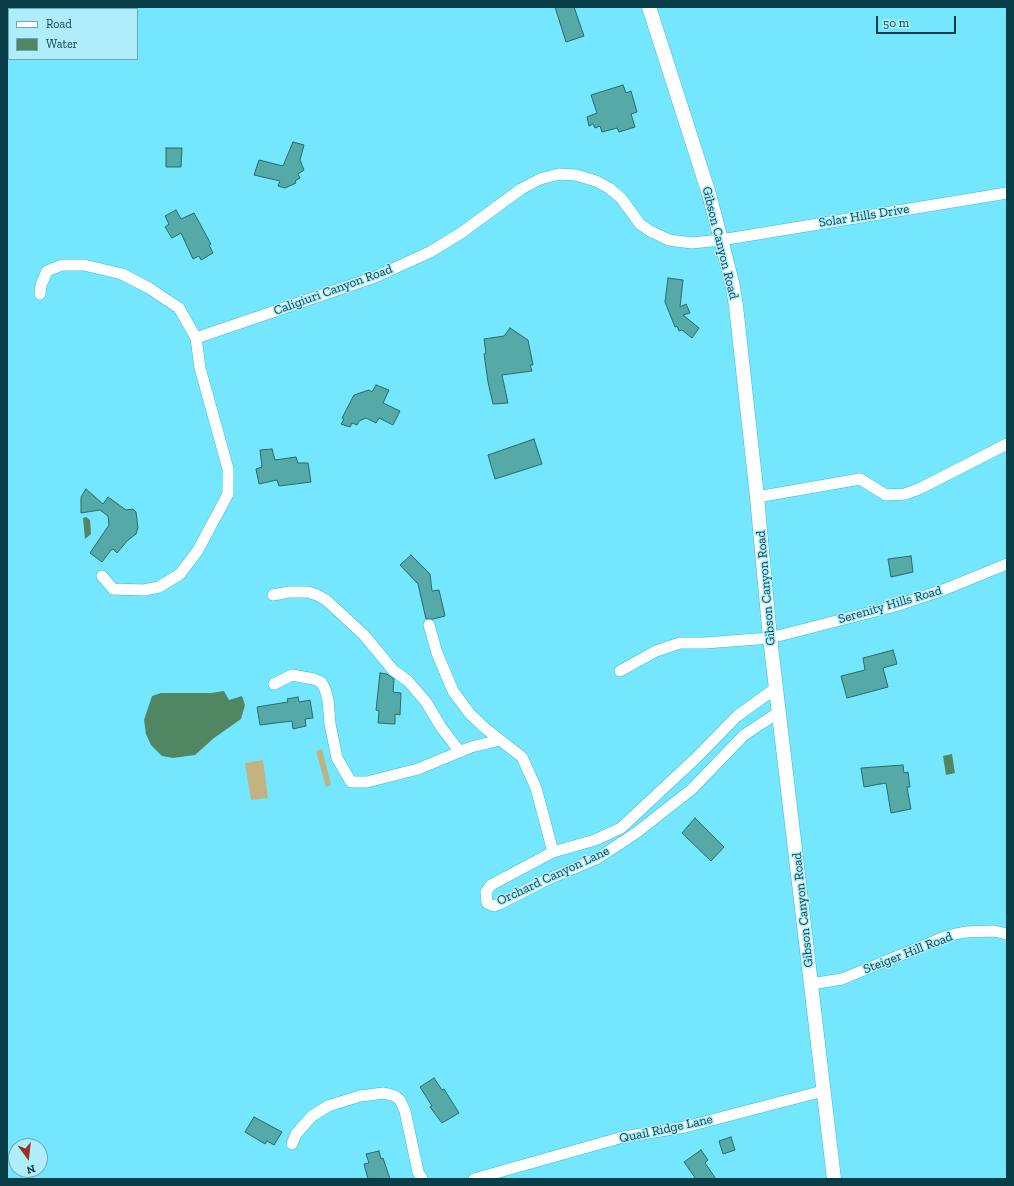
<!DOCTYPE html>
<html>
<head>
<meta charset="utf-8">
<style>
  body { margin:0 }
  #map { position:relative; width:1014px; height:1186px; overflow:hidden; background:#74e7ff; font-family:"Zilla Slab",serif }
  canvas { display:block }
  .frame { position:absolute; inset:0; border:8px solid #093e48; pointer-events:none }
  .legend { position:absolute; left:8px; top:8px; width:130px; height:52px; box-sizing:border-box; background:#afedfb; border:1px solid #6da7b3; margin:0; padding:5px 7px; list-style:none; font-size:12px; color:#093e48 }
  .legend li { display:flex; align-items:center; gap:8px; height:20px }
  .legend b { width:20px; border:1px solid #6da7b3 }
  .north { position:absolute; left:8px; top:1138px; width:40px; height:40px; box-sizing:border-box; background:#afedfb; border:1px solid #6da7b3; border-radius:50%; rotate:165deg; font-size:11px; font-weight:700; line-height:16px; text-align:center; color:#093e48 }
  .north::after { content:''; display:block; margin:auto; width:14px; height:18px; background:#9b321d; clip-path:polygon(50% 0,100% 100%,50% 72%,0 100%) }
  .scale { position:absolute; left:876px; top:16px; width:80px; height:18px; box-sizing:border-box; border:2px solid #093e48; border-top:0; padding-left:5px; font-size:12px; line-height:14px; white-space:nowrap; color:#093e48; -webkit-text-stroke:3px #afedfb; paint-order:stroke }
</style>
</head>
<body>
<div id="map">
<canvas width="1014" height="1186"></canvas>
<div class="frame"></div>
<ul class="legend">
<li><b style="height:5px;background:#fff"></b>Road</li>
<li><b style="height:11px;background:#508661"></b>Water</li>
</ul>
<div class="north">N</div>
<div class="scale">50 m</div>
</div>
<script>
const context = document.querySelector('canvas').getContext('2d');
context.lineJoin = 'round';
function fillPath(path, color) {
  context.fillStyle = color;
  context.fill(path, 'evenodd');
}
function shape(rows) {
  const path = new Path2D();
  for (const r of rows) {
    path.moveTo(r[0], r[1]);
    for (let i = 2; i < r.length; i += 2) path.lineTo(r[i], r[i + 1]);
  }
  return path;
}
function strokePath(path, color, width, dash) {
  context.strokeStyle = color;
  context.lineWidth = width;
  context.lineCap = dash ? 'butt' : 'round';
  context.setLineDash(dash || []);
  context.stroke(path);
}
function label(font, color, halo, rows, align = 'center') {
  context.font = font + ' "Zilla Slab",serif';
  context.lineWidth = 3;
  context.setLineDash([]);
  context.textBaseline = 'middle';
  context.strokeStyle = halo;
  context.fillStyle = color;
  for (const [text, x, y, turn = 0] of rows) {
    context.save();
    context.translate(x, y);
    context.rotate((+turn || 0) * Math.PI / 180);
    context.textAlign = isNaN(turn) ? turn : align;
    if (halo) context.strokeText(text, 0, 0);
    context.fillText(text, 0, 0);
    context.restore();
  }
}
const green = shape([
  [322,749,331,785,326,787,316,751],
  [263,760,268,798,251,800,245,763]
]);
const water = shape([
  [86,517,90,520,91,534,85,539,83,518],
  [224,691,229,700,242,696,245,705,241,719,214,738,195,755,173,758,162,756,151,745,146,734,144,720,152,696,161,693,211,693],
  [952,754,955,773,946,775,943,756]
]);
const building = shape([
  [555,7,574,7,584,36,566,42,555,7],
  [623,85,626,93,631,91,637,112,631,114,635,127,619,132,617,128,602,132,600,126,595,128,593,124,589,126,587,117,597,113,591,95,623,85],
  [293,142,304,145,300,160,304,170,298,174,300,178,295,181,296,183,285,188,278,186,280,181,254,175,259,160,283,166,293,142],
  [166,148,182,148,181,167,166,167,166,148],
  [176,210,181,219,194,213,211,244,209,245,213,253,201,260,199,256,193,259,181,233,172,238,165,227,169,224,165,216,176,210],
  [668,278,683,280,680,307,686,304,690,313,683,315,699,328,692,338,682,330,679,331,677,326,675,327,665,302,668,278],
  [510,328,528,340,533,365,530,365,532,371,502,375,508,403,493,404,488,382,484,354,486,353,484,339,504,336,510,328],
  [376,385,389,390,383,403,400,411,393,425,379,418,376,423,366,418,359,421,357,425,352,423,350,427,341,424,344,419,342,418,354,395,369,390,372,392,376,385],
  [534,439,542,464,495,479,488,455,534,439],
  [272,449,275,460,296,457,298,463,308,463,311,482,279,486,277,480,259,484,256,469,262,467,260,450,272,449],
  [86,489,103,504,108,497,126,510,133,509,136,512,138,528,136,534,127,541,117,553,113,549,111,550,102,562,90,553,109,525,108,516,100,510,81,513,81,497,86,489],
  [411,555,430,574,432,591,439,590,445,616,433,619,426,619,418,584,400,565,411,555],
  [911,556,913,572,891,577,888,559,911,556],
  [893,650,897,664,883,668,888,687,847,698,841,676,865,670,863,658,893,650],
  [380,673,387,674,394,679,393,692,401,693,400,715,395,714,395,724,378,723,379,711,376,710,380,673],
  [298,697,299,702,310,700,313,718,305,719,306,726,293,729,292,721,260,725,257,707,288,702,287,699,298,697],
  [903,765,904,773,908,772,910,787,907,787,911,809,891,813,886,783,864,787,861,768,903,765],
  [695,818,724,847,711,861,682,833,695,818],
  [434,1078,442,1090,444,1089,459,1113,442,1123,430,1107,432,1106,420,1087,434,1078],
  [254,1117,282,1132,274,1145,267,1141,265,1144,245,1132,254,1117],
  [731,1137,735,1150,723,1154,719,1141,731,1137],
  [701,1150,708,1160,705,1163,716,1179,696,1179,684,1162,701,1150],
  [379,1151,381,1159,383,1158,390,1179,368,1179,364,1164,369,1163,366,1154,379,1151]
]);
const minor = shape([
  [40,294,41,285,47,271,62,265,84,265,122,274,149,288,179,308,196,338,375,277,430,252,461,233,521,189,540,179,559,174,576,175,596,181,609,188,621,198,640,224,650,231,669,240,692,243,721,240,1007,193],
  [757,497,860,479,886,495,905,494,919,489,1007,444],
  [102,576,113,589,144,590,159,587,180,574,198,550,228,494,228,469,200,368,196,338],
  [273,595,289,592,308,592,317,595,326,600,364,635,393,670,408,681,426,702,441,727,460,752],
  [429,625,437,653,453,691,470,714,486,729,522,757,536,788,553,852],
  [620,671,656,651,680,643,705,643,770,638,895,606,943,590,1007,564],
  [274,684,292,675,314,679,321,682,325,689,328,700,330,724,337,758,351,782,367,782,418,769,471,747,500,740],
  [776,688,737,716,696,758,621,828,595,840,553,852,491,885,486,892,487,903,494,906,499,904,544,881,598,858,636,833,692,789,744,735,779,712],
  [811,984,842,979,947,936,965,932,994,931,1007,934],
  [292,1144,296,1134,312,1116,328,1106,360,1096,384,1093,395,1096,400,1100,405,1111,418,1172,422,1179],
  [474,1179,623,1137,685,1127,823,1091]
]);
const major = shape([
  [649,7,709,194,732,282,736,306,757,497,770,638,834,1179]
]);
const streetNames = [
  ["Solar Hills Drive",864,216,-9],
  ["Gibson Canyon Road",720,243,76],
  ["Caligiuri Canyon Road",333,290,-20],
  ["Gibson Canyon Road",766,588,-95],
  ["Serenity Hills Road",890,605,-16],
  ["Orchard Canyon Lane",553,876,-25],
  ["Gibson Canyon Road",803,910,-96],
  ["Steiger Hill Road",908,953,-21],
  ["Quail Ridge Lane",666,1129,-12]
];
fillPath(green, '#c1b280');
fillPath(water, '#508661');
fillPath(building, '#55a9a6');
strokePath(building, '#2a6b69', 1);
strokePath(minor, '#41b9d1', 12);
strokePath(major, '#41b9d1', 15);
strokePath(minor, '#fff', 11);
strokePath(major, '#fff', 14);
label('13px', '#093e48', '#afedfb', streetNames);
</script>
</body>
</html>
